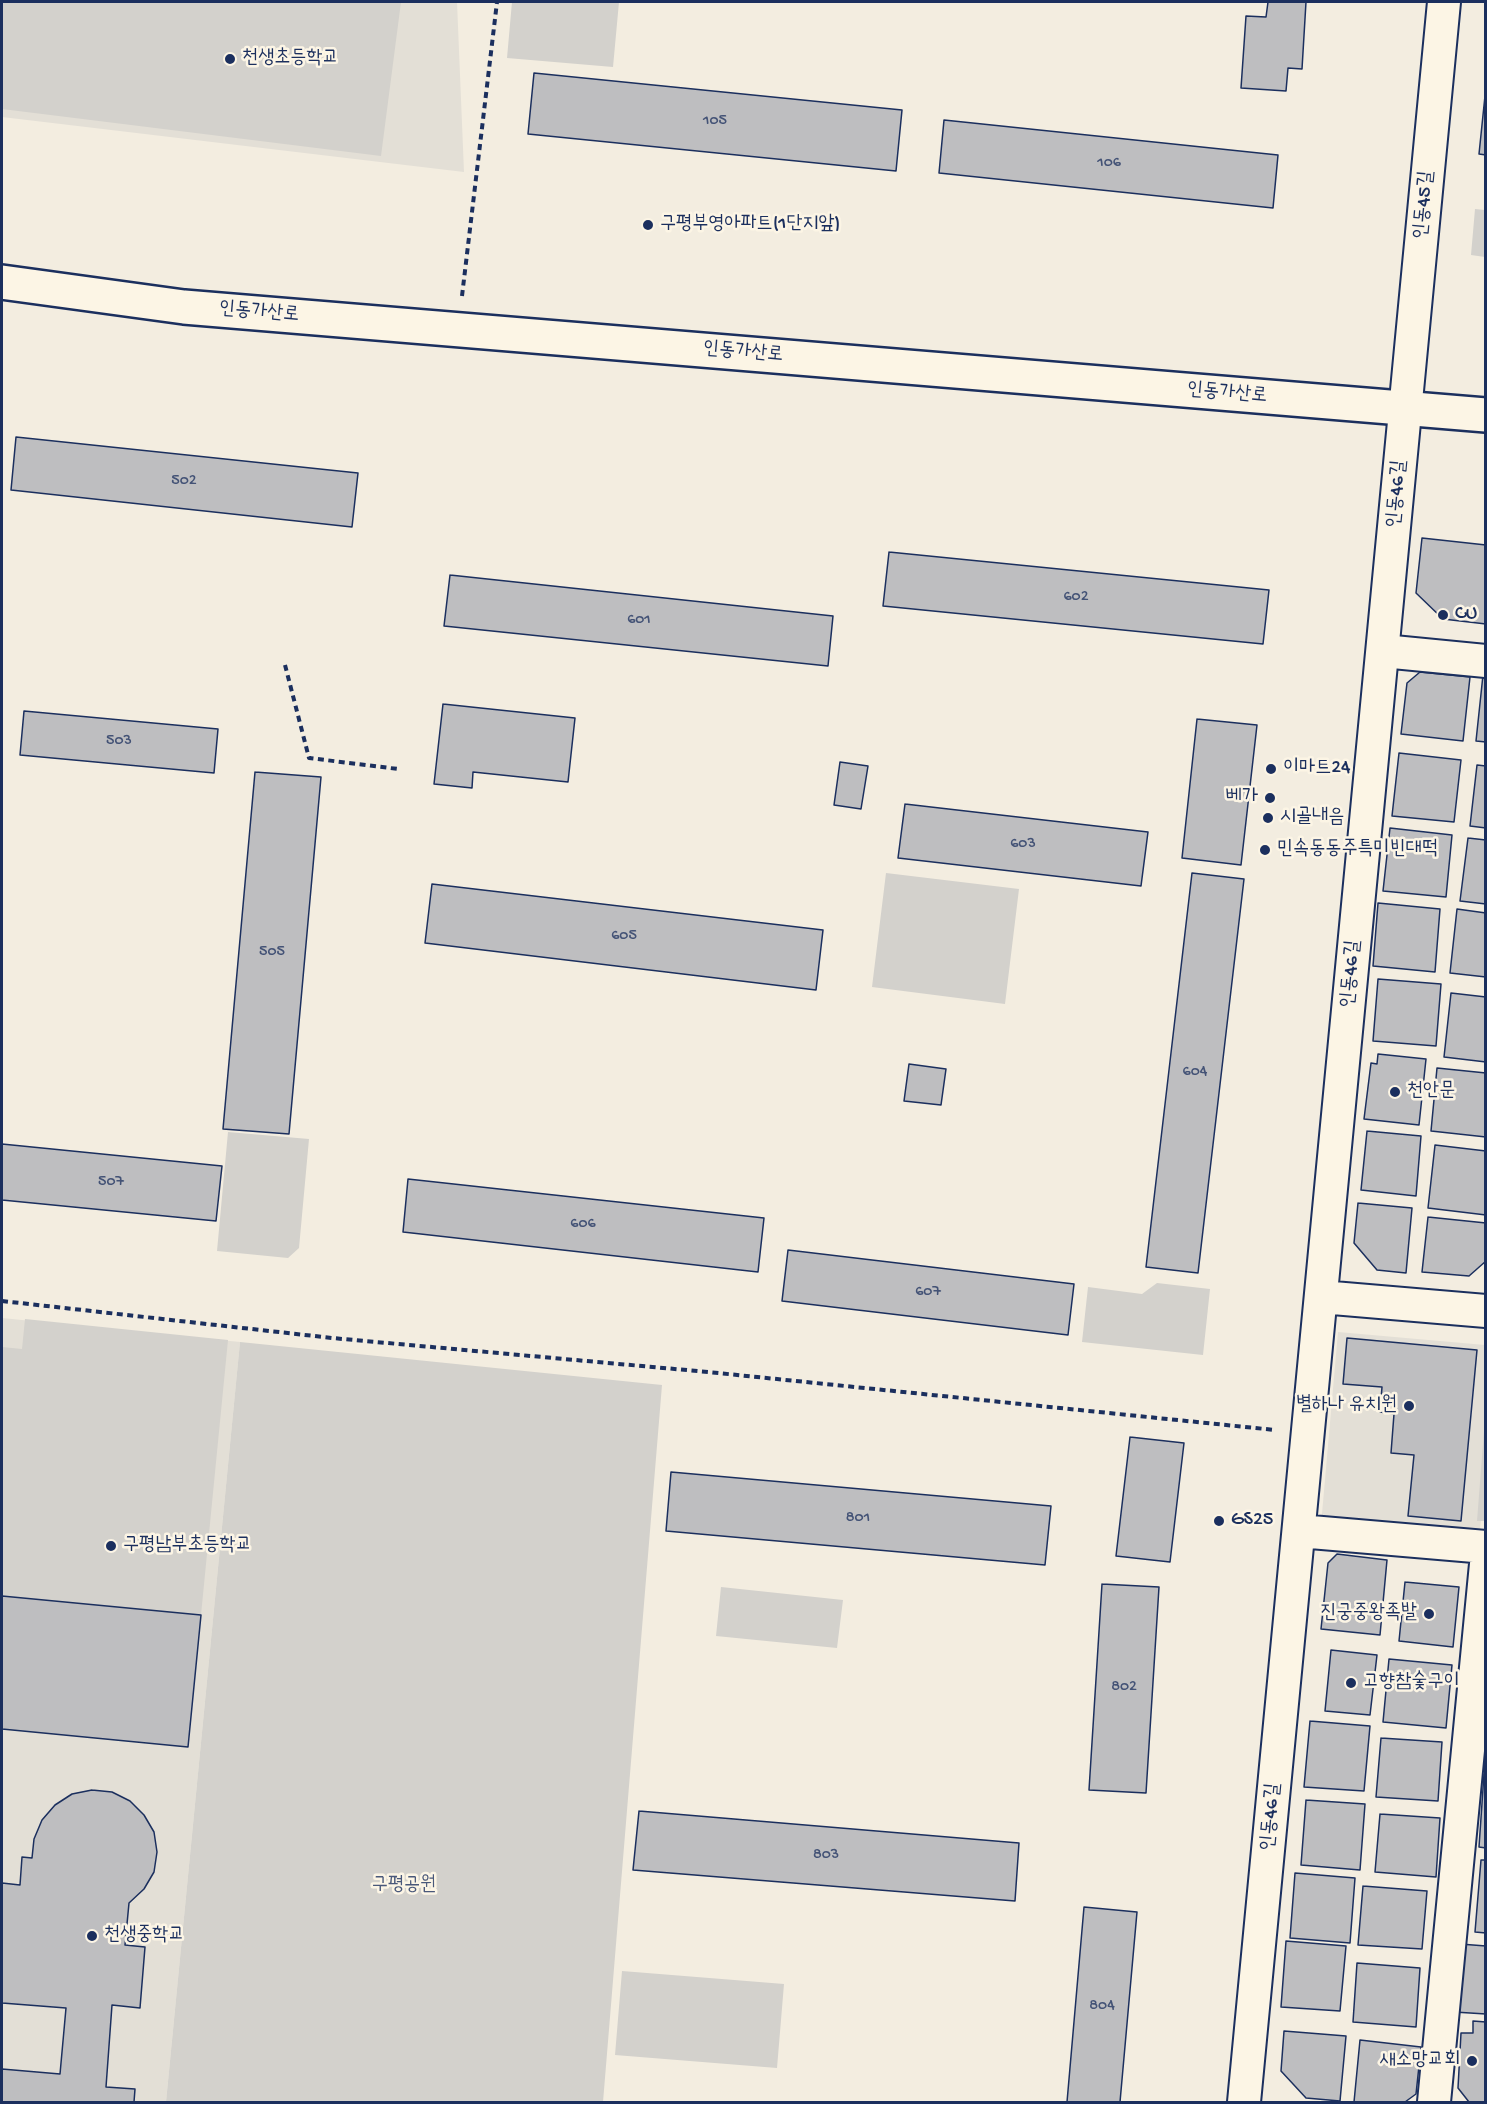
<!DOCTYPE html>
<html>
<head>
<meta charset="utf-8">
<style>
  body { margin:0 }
  #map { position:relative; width:1487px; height:2104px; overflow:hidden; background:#f3ede0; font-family:"Gochi Hand",sans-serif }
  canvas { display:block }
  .frame { position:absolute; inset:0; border:3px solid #1b2f5e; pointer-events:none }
</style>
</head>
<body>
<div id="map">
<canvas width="1487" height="2104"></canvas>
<div class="frame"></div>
</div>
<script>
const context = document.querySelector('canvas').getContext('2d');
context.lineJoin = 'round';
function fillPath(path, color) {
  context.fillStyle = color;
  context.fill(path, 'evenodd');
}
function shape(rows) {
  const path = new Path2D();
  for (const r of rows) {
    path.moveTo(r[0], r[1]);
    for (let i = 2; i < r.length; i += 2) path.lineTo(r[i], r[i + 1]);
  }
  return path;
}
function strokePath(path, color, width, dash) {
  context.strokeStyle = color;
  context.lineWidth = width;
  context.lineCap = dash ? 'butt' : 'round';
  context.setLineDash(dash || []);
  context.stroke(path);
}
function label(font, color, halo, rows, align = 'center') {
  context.font = font + ' "Gochi Hand","Poor Story",sans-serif';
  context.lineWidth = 5;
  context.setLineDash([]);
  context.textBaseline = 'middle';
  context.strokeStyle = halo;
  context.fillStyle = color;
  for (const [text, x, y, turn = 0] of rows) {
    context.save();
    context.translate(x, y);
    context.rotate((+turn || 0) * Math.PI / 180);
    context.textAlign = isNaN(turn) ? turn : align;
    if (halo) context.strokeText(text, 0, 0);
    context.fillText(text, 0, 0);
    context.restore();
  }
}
const built = shape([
  [2,2,457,2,464,172,2,117],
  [2,1318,240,1342,166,2102,2,2102],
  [1338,1332,1485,1345,1486,1468,1479,1539,1321,1525]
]);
const green = shape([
  [2,2,401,2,381,156,2,109],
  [512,2,619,2,613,67,507,58],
  [1475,209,1485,210,1485,257,1471,255],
  [886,873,1019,889,1005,1004,872,987],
  [228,1132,309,1139,299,1248,288,1258,217,1251],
  [1157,1283,1210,1289,1203,1355,1082,1342,1088,1287,1142,1294],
  [25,1319,228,1340,201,1615,2,1596,2,1347,22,1349],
  [240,1342,662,1385,603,2102,166,2102],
  [1485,1418,1485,1521,1477,1521],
  [721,1587,843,1600,837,1648,716,1636],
  [622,1971,784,1984,777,2068,615,2055]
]);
const building = shape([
  [1268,2,1306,2,1302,69,1288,68,1286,91,1241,88,1246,16,1266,17,1268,2],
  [534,73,902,110,896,171,528,134,534,73],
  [1486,86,1486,155,1479,154,1486,86],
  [944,120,1278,155,1273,208,939,173,944,120],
  [16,437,358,473,352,527,11,490,16,437],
  [1422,538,1486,545,1486,624,1443,619,1416,593,1422,538],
  [889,552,1269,590,1263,644,883,606,889,552],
  [450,575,833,616,828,666,444,626,450,575],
  [1420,672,1470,677,1463,741,1401,734,1407,683,1420,672],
  [1483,675,1486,675,1486,742,1476,741,1483,675],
  [443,704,575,718,568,782,473,772,472,788,434,784,443,704],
  [24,711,218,729,214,773,20,755,24,711],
  [1197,719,1257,725,1241,865,1182,858,1197,719],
  [1399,753,1461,760,1454,822,1392,816,1399,753],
  [840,762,868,766,861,809,834,805,840,762],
  [1477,765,1486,766,1486,828,1470,826,1477,765],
  [255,772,321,777,289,1134,223,1129,255,772],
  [905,804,1148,832,1141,886,898,858,905,804],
  [1390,828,1452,835,1446,897,1383,891,1390,828],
  [1468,838,1486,840,1486,904,1460,901,1468,838],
  [1192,873,1244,879,1198,1273,1146,1267,1192,873],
  [432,884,823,930,816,990,425,943,432,884],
  [1378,903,1440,909,1435,972,1373,966,1378,903],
  [1457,909,1486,913,1486,977,1450,973,1457,909],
  [1378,979,1441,984,1436,1046,1373,1041,1378,979],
  [1451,993,1486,997,1486,1062,1444,1057,1451,993],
  [1378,1054,1426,1059,1419,1125,1364,1119,1371,1063,1377,1064,1378,1054],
  [909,1064,946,1069,941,1105,904,1101,909,1064],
  [1437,1068,1486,1073,1486,1137,1431,1131,1437,1068],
  [1367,1131,1421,1136,1416,1196,1361,1190,1367,1131],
  [2,1144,222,1166,216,1221,2,1200,2,1144],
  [1435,1145,1486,1151,1486,1215,1428,1208,1435,1145],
  [408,1179,764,1218,758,1272,403,1232,408,1179],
  [1358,1203,1412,1208,1406,1273,1377,1270,1354,1243,1358,1203],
  [1428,1217,1486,1223,1486,1261,1469,1276,1422,1272,1428,1217],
  [788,1250,1074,1284,1068,1335,782,1301,788,1250],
  [1347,1338,1477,1350,1461,1521,1408,1516,1414,1455,1391,1453,1394,1414,1380,1412,1382,1387,1343,1384,1347,1338],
  [1130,1437,1184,1443,1170,1562,1116,1556,1130,1437],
  [671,1472,1051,1506,1045,1565,666,1531,671,1472],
  [1337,1554,1387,1560,1380,1635,1321,1629,1328,1563,1337,1554],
  [1405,1582,1459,1587,1453,1647,1399,1641,1405,1582],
  [1102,1584,1159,1587,1146,1793,1089,1790,1102,1584],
  [2,1596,201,1615,188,1747,2,1729,2,1596],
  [1331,1650,1377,1655,1370,1715,1325,1711,1331,1650],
  [1389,1659,1452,1665,1446,1728,1383,1722,1389,1659],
  [1310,1721,1370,1726,1364,1791,1304,1787,1310,1721],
  [1381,1738,1442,1742,1438,1801,1376,1797,1381,1738],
  [1484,1774,1486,1775,1486,1848,1479,1847,1484,1774],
  [92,1790,112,1792,130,1801,144,1815,154,1832,157,1852,154,1872,144,1889,129,1903,125,1945,145,1947,140,2008,112,2005,106,2087,135,2089,134,2102,2,2102,2,2069,60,2074,66,2008,2,2003,2,1883,20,1885,22,1857,32,1858,34,1839,42,1820,55,1805,72,1794,92,1790],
  [1306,1800,1365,1804,1360,1870,1301,1865,1306,1800],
  [639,1811,1019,1843,1015,1901,633,1870,639,1811],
  [1380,1814,1440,1818,1436,1877,1375,1872,1380,1814],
  [1481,1860,1486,1860,1486,1933,1475,1932,1481,1860],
  [1295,1873,1355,1878,1350,1943,1290,1938,1295,1873],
  [1363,1886,1427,1891,1422,1949,1358,1945,1363,1886],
  [1084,1907,1137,1912,1120,2102,1067,2102,1084,1907],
  [1286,1941,1346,1946,1340,2011,1281,2007,1286,1941],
  [1460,1944,1486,1946,1486,2014,1454,2012,1460,1944],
  [1357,1963,1420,1968,1416,2027,1353,2022,1357,1963],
  [1473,2021,1486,2022,1486,2102,1469,2102,1458,2088,1461,2033,1473,2033,1473,2021],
  [1284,2031,1346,2036,1340,2101,1306,2098,1281,2071,1284,2031],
  [1360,2040,1421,2047,1416,2094,1405,2102,1354,2102,1360,2040]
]);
const path = shape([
  [462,296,497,2],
  [285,665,309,758,398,769],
  [2,1301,332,1338,708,1372,1275,1430]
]);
const minor = shape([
  [1383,651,1486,661],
  [1321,1297,1486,1311],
  [1299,1531,1486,1547],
  [1244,2102,1444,2],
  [1434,2102,1486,1564]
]);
const secondary = shape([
  [2,282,184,307,1486,415]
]);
const markers = [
  [230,59,6,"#1b2f5e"],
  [648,225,6,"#1b2f5e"],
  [1443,615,6,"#1b2f5e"],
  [1271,769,6,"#1b2f5e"],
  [1270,798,6,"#1b2f5e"],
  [1268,818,6,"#1b2f5e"],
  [1265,850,6,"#1b2f5e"],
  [1395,1092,6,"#1b2f5e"],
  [1409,1406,6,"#1b2f5e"],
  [1219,1521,6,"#1b2f5e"],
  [111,1546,6,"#1b2f5e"],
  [1429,1614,6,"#1b2f5e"],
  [1351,1683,6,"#1b2f5e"],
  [92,1936,6,"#1b2f5e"],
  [1472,2061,6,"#1b2f5e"]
];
const numberNames = [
  ["105",715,122],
  ["106",1109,164],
  ["502",184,482],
  ["602",1076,598],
  ["601",639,621],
  ["503",119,742],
  ["603",1023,845],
  ["605",624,937],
  ["505",272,953],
  ["604",1195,1073],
  ["507",111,1183],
  ["606",583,1225],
  ["607",928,1293],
  ["801",858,1519],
  ["802",1124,1688],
  ["803",826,1856],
  ["804",1102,2007]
];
const poiNames = [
  ["천생초등학교",242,59],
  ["구평부영아파트(1단지앞)",660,225],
  ["CU",1455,615],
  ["이마트24",1283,769],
  ["베가",1258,798,"right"],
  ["시골내음",1280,818],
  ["민속동동주특미빈대떡",1277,850],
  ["천안문",1407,1092],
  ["별하나 유치원",1397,1406,"right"],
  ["GS25",1231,1521],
  ["구평남부초등학교",123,1546],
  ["진궁중왕족발",1417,1614,"right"],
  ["고향참숯구이",1363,1683],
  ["천생중학교",104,1936],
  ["새소망교회",1460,2061,"right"]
];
const streetNames = [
  ["인동45길",1425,205,-85],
  ["인동가산로",259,313,5],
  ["인동가산로",743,353,5],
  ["인동가산로",1227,394,5],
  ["인동46길",1398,494,-85],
  ["인동46길",1352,974,-85],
  ["인동46길",1272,1817,-85]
];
const parkNames = [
  ["구평공원",404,1886]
];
fillPath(built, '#e3dfd6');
fillPath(green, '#d3d1cc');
fillPath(building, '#bebec0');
strokePath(building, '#1b2f5e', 1.5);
strokePath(minor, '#1b2f5e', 36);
strokePath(secondary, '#1b2f5e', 38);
strokePath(path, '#1b2f5e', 4, [6, 4.5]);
strokePath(minor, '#fcf5e5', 32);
strokePath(secondary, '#fcf5e5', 33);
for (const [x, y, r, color] of markers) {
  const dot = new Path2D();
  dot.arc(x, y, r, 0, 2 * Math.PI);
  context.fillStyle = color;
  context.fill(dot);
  strokePath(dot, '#fcf5e5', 2);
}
label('16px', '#445376', null, numberNames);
label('20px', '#1b2f5e', '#fcf5e5', poiNames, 'left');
label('20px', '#1b2f5e', '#fcf5e5', streetNames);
label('20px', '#49587a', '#fcf5e5', parkNames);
</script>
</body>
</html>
